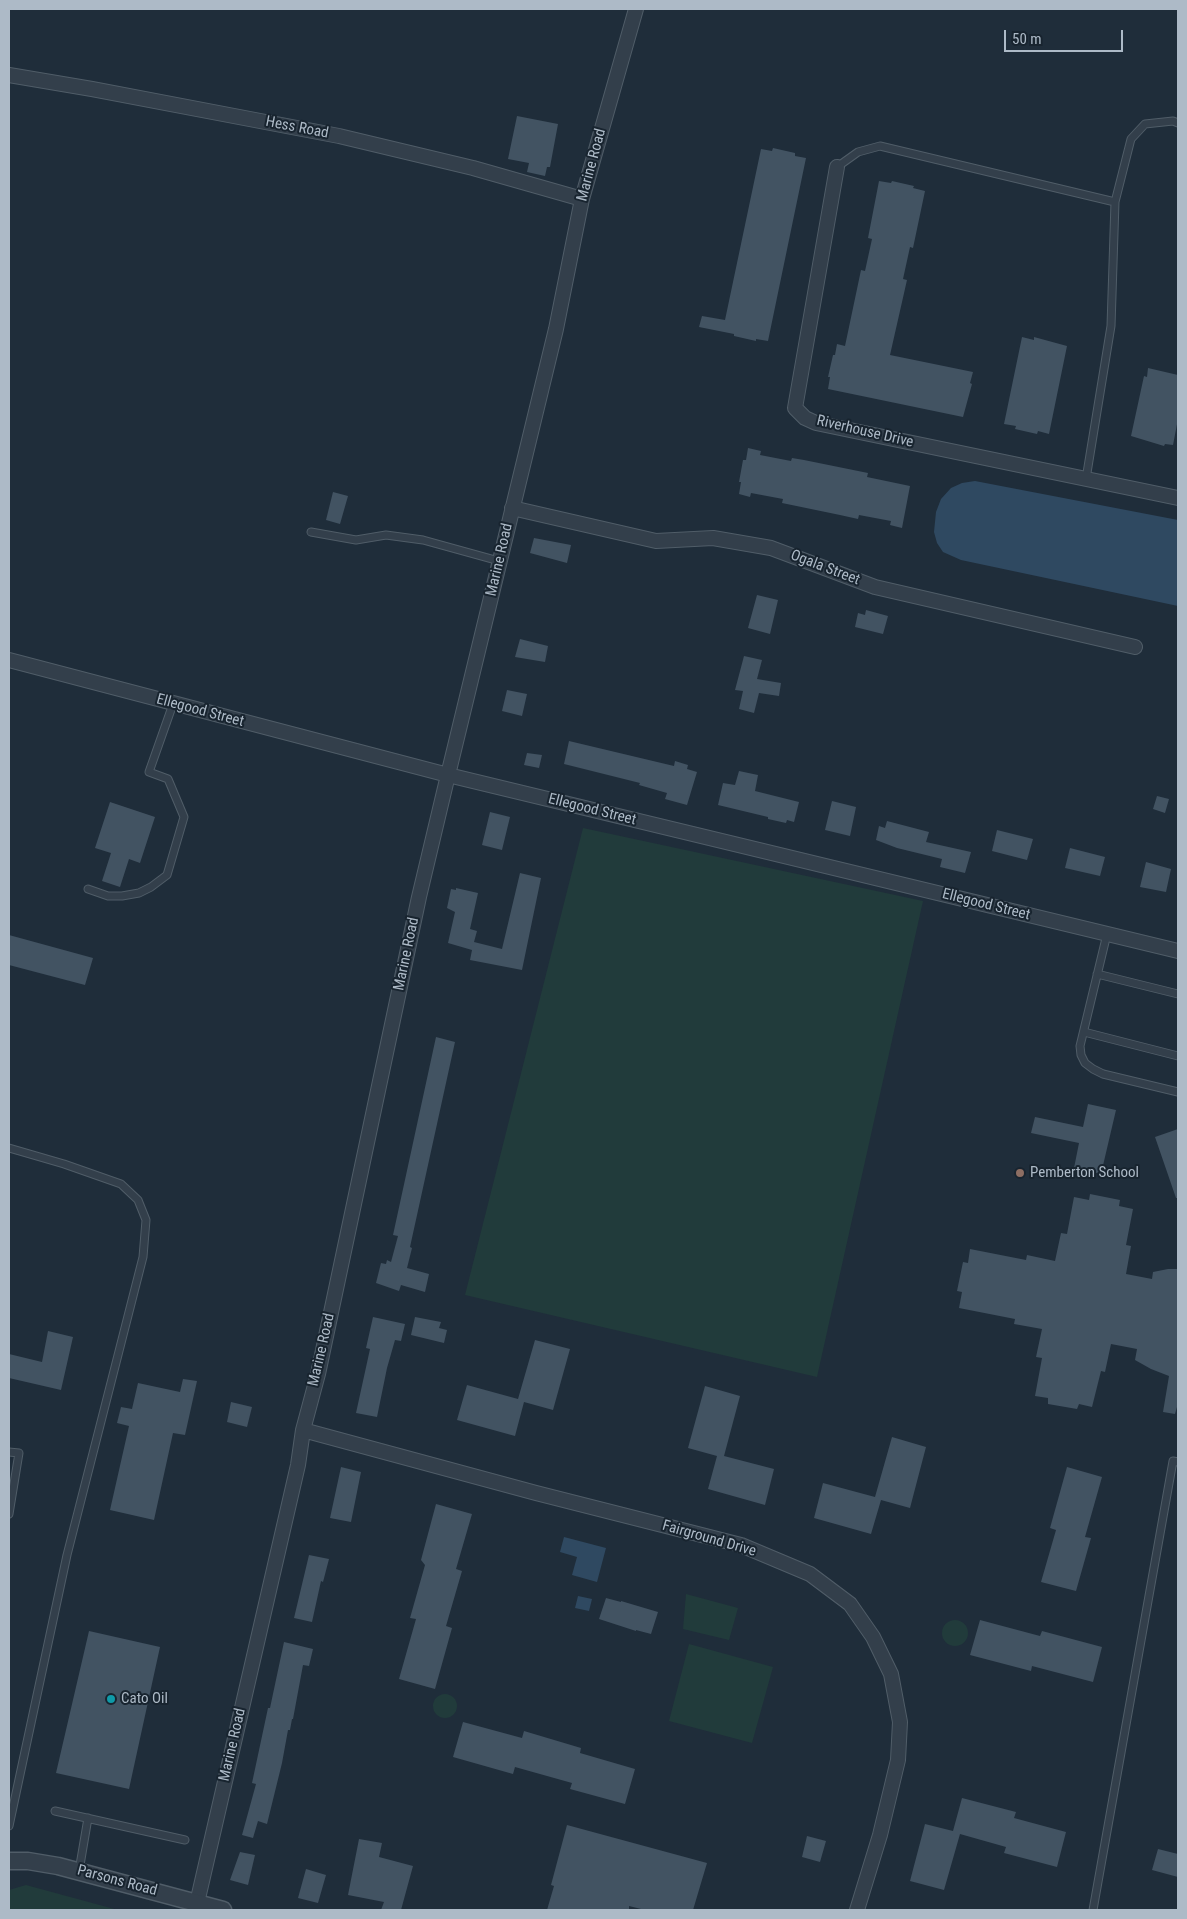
<!DOCTYPE html>
<html>
<head>
<meta charset="utf-8">
<style>
  body { margin:0 }
  #map { position:relative; width:1187px; height:1919px; overflow:hidden; background:#1f2d3a; font-family:"Roboto Condensed",sans-serif }
  canvas { display:block }
  .frame { position:absolute; inset:0; border:10px solid #adbac7; pointer-events:none }
  .scale { position:absolute; left:1004px; top:30px; width:119px; height:22px; box-sizing:border-box; border:2px solid #adbac7; border-top:0; padding-left:6px; font-size:15px; line-height:18px; white-space:nowrap; color:#adbac7; -webkit-text-stroke:4px #18242f; paint-order:stroke }
</style>
</head>
<body>
<div id="map">
<canvas width="1187" height="1919"></canvas>
<div class="frame"></div>
<div class="scale">50 m</div>
</div>
<script>
const context = document.querySelector('canvas').getContext('2d');
context.lineJoin = 'round';
function fillPath(path, color) {
  context.fillStyle = color;
  context.fill(path, 'evenodd');
}
function shape(rows) {
  const path = new Path2D();
  for (const r of rows) {
    if (r.length === 3) {
      path.moveTo(r[0] + r[2], r[1]);
      path.arc(r[0], r[1], r[2], 0, 2 * Math.PI);
      continue;
    }
    path.moveTo(r[0], r[1]);
    for (let i = 2; i < r.length; i += 2) path.lineTo(r[i], r[i + 1]);
  }
  return path;
}
function strokePath(path, color, width, dash) {
  context.strokeStyle = color;
  context.lineWidth = width;
  context.lineCap = dash ? 'butt' : 'round';
  context.setLineDash(dash || []);
  context.stroke(path);
}
function label(font, color, halo, rows, align = 'center') {
  context.font = font + ' "Roboto Condensed",sans-serif';
  context.lineWidth = 4;
  context.setLineDash([]);
  context.textBaseline = 'middle';
  context.strokeStyle = halo;
  context.fillStyle = color;
  for (const [text, x, y, turn = 0] of rows) {
    context.save();
    context.translate(x, y);
    context.rotate((+turn || 0) * Math.PI / 180);
    context.textAlign = isNaN(turn) ? turn : align;
    if (halo) context.strokeText(text, 0, 0);
    context.fillText(text, 0, 0);
    context.restore();
  }
}
const green = shape([
  [583,828,923,901,817,1377,465,1295],
  [686,1594,738,1608,729,1640,683,1629],
  [955,1633,13],
  [689,1644,773,1667,752,1743,669,1721],
  [445,1706,12],
  [26,1885,118,1910,9,1910,9,1890]
]);
const water = shape([
  [975,481,1178,520,1178,606,961,560,943,552,937,543,934,532,936,512,941,499,951,488,962,483],
  [564,1537,606,1548,597,1582,572,1575,577,1557,560,1552],
  [578,1596,592,1599,589,1611,575,1608]
]);
const building = shape([
  [517,116,558,124,550,167,547,167,545,176,527,172,529,163,508,159],
  [773,148,795,153,795,156,806,158,768,341,756,339,756,341,734,336,734,334,699,327,702,316,725,320,761,149,772,151],
  [879,181,891,183,892,181,914,186,913,188,925,191,913,248,910,247,903,279,907,280,890,355,973,372,970,383,972,384,963,417,828,389,830,377,828,377,833,355,835,355,837,344,845,346,861,270,865,271,872,239,868,238],
  [1022,337,1034,340,1034,337,1067,346,1049,434,1038,431,1037,434,1015,429,1016,426,1004,424],
  [1148,368,1178,375,1178,419,1173,445,1165,444,1164,446,1131,436,1144,376,1147,377],
  [748,448,761,451,760,455,791,461,792,458,804,460,868,473,867,477,910,486,902,528,890,525,891,521,859,515,858,519,840,515,782,503,783,499,751,493,750,497,739,494,741,482,739,482,743,460,746,460],
  [333,492,348,496,340,524,326,520],
  [534,538,571,545,567,563,530,553],
  [757,595,778,600,770,634,748,628],
  [866,610,888,616,883,634,855,627,858,613,865,615],
  [520,639,548,646,545,662,515,657],
  [744,656,762,660,757,679,781,683,779,696,759,693,754,713,739,709,743,691,735,690],
  [507,690,527,694,522,716,502,711],
  [569,741,674,766,675,761,688,765,687,769,697,772,687,805,665,799,667,793,639,785,640,783,564,764],
  [527,753,542,755,539,768,524,765],
  [739,771,758,775,755,791,799,802,794,822,787,820,786,823,768,819,768,817,718,805,723,783,735,785],
  [1157,796,1169,799,1165,813,1153,809],
  [832,801,856,807,850,836,825,830],
  [110,802,155,817,140,863,129,859,120,887,102,881,111,853,95,848],
  [490,812,510,817,502,850,482,845],
  [887,821,929,832,926,842,971,852,965,873,940,867,942,859,897,848,876,840,879,826,885,828],
  [997,830,1033,839,1027,860,992,851],
  [1070,848,1105,857,1100,876,1065,868],
  [1146,862,1171,869,1166,892,1140,887],
  [520,873,541,878,522,970,470,960,472,950,448,943,455,912,447,908,451,889,456,890,456,888,478,893,470,929,477,931,474,942,502,949],
  [9,935,93,958,85,985,9,965],
  [436,1037,455,1042,410,1247,412,1248,407,1268,429,1274,425,1292,401,1285,399,1291,376,1283,381,1263,386,1264,387,1260,391,1262,398,1236,393,1235],
  [1088,1104,1116,1110,1101,1174,1074,1168,1079,1143,1031,1133,1035,1117,1083,1127],
  [1178,1129,1178,1198,1176,1198,1155,1137],
  [1090,1194,1120,1200,1119,1206,1133,1209,1126,1245,1131,1246,1126,1274,1152,1279,1153,1272,1168,1269,1178,1269,1178,1408,1177,1407,1175,1414,1163,1412,1169,1376,1151,1369,1135,1360,1137,1349,1111,1344,1105,1372,1101,1371,1092,1407,1079,1404,1077,1409,1048,1404,1048,1398,1035,1396,1042,1358,1036,1357,1042,1329,1014,1324,1015,1319,959,1308,962,1292,957,1291,963,1262,968,1263,970,1249,1026,1260,1027,1255,1055,1261,1061,1233,1067,1234,1074,1197,1089,1200],
  [373,1317,405,1324,401,1341,395,1340,387,1368,377,1417,356,1413,370,1349,366,1348],
  [415,1317,441,1322,439,1328,447,1330,444,1343,411,1335],
  [48,1331,73,1337,61,1390,9,1378,9,1354,42,1362],
  [535,1340,570,1349,553,1410,524,1402,515,1436,457,1420,467,1385,518,1399],
  [183,1379,197,1381,185,1435,173,1433,154,1520,110,1510,129,1426,117,1423,121,1407,132,1409,138,1383,180,1392],
  [705,1386,740,1396,724,1456,774,1469,765,1505,708,1489,717,1456,688,1448],
  [231,1402,252,1407,247,1427,227,1422],
  [892,1437,926,1447,910,1508,881,1500,871,1534,814,1518,823,1483,875,1497],
  [341,1467,361,1472,351,1522,330,1518],
  [1067,1467,1102,1477,1085,1537,1091,1538,1076,1591,1041,1582,1056,1530,1050,1528],
  [436,1504,472,1514,456,1569,462,1571,446,1626,452,1628,435,1689,399,1679,416,1619,410,1618,425,1565,421,1560],
  [309,1555,329,1559,323,1582,321,1581,312,1622,294,1618],
  [606,1598,621,1602,621,1601,658,1612,651,1634,636,1630,636,1631,599,1619],
  [980,1620,1040,1636,1042,1631,1102,1647,1093,1682,1032,1666,1031,1671,970,1655],
  [89,1631,160,1647,129,1789,56,1773],
  [284,1642,313,1649,309,1666,303,1665,293,1719,292,1719,290,1730,288,1730,282,1763,267,1824,258,1821,253,1838,242,1835,256,1784,252,1783,268,1708,270,1708],
  [463,1722,522,1738,524,1731,581,1748,580,1753,635,1769,625,1804,570,1789,572,1783,515,1767,513,1774,453,1757],
  [962,1798,1016,1812,1014,1818,1066,1832,1057,1867,1004,1853,1006,1847,960,1834,944,1890,910,1881,925,1824,953,1831],
  [567,1825,707,1863,693,1910,645,1910,629,1906,629,1910,547,1910,554,1886,551,1885],
  [807,1836,826,1841,820,1862,802,1857],
  [359,1839,382,1843,379,1857,413,1866,401,1910,381,1910,384,1902,348,1895],
  [1158,1849,1178,1854,1178,1877,1152,1870],
  [240,1852,255,1855,248,1885,230,1880],
  [306,1869,326,1875,318,1903,298,1898]
]);
const service = shape([
  [837,167,858,152,880,146,1115,202],
  [1086,479,1111,326,1115,202,1131,139,1145,124,1173,121,1178,123],
  [311,532,356,540,386,535,423,540,499,561],
  [88,889,108,896,122,896,139,893,151,887,167,875,184,817,168,779,149,772,173,704],
  [1107,934,1080,1046,1081,1055,1085,1063,1093,1069,1103,1074,1178,1092],
  [1097,974,1178,994],
  [1084,1032,1178,1056],
  [9,1148,64,1164,121,1184,138,1200,146,1220,143,1257,67,1555,9,1826],
  [9,1452,19,1453,9,1514],
  [55,1811,185,1840],
  [79,1871,88,1818],
  [1093,1910,1173,1461,1178,1462]
]);
const minor = shape([
  [9,75,92,89,339,136,473,168,582,199],
  [837,167,795,408,805,418,816,423,1178,498],
  [512,508,656,541,713,538,771,548,875,587,1135,647],
  [9,660,448,775,1178,951],
  [303,1430,536,1493,741,1545,810,1574,850,1604,873,1637,891,1674,900,1722,898,1760,880,1835,857,1910],
  [197,1903,298,1465,303,1430,318,1374,419,897,448,775,556,329,582,199,636,9]
]);
const tertiary = shape([
  [9,1861,28,1861,58,1866,223,1910]
]);
const markers = [
  [1020,1173,5,"#8d6e63"],
  [111,1699,5,"#0f9aa8"]
];
const streetNames = [
  ["Hess Road",297,128,11],
  ["Marine Road",592,165,-75],
  ["Riverhouse Drive",865,432,13],
  ["Marine Road",500,560,-77],
  ["Ogala Street",825,568,21],
  ["Ellegood Street",200,711,15],
  ["Ellegood Street",592,810,14],
  ["Ellegood Street",986,905,14],
  ["Marine Road",407,954,-78],
  ["Marine Road",322,1350,-77],
  ["Fairground Drive",709,1539,16],
  ["Marine Road",233,1745,-77],
  ["Parsons Road",117,1881,15]
];
const poiNames = [
  ["Pemberton School",1030,1173],
  ["Cato Oil",121,1699]
];
fillPath(green, '#213b3b');
fillPath(water, '#2f4961');
fillPath(building, '#425362');
strokePath(service, '#505d68', 9);
strokePath(minor, '#505d68', 16);
strokePath(tertiary, '#505d68', 19);
strokePath(service, '#333f4b', 7);
strokePath(minor, '#333f4b', 14);
strokePath(tertiary, '#333f4b', 16);
for (const [x, y, r, color] of markers) {
  const dot = new Path2D();
  dot.arc(x, y, r, 0, 2 * Math.PI);
  context.fillStyle = color;
  context.fill(dot);
  strokePath(dot, '#18242f', 2);
}
label('15px', '#adbac7', '#18242f', streetNames);
label('15px', '#adbac7', '#18242f', poiNames, 'left');
</script>
</body>
</html>
